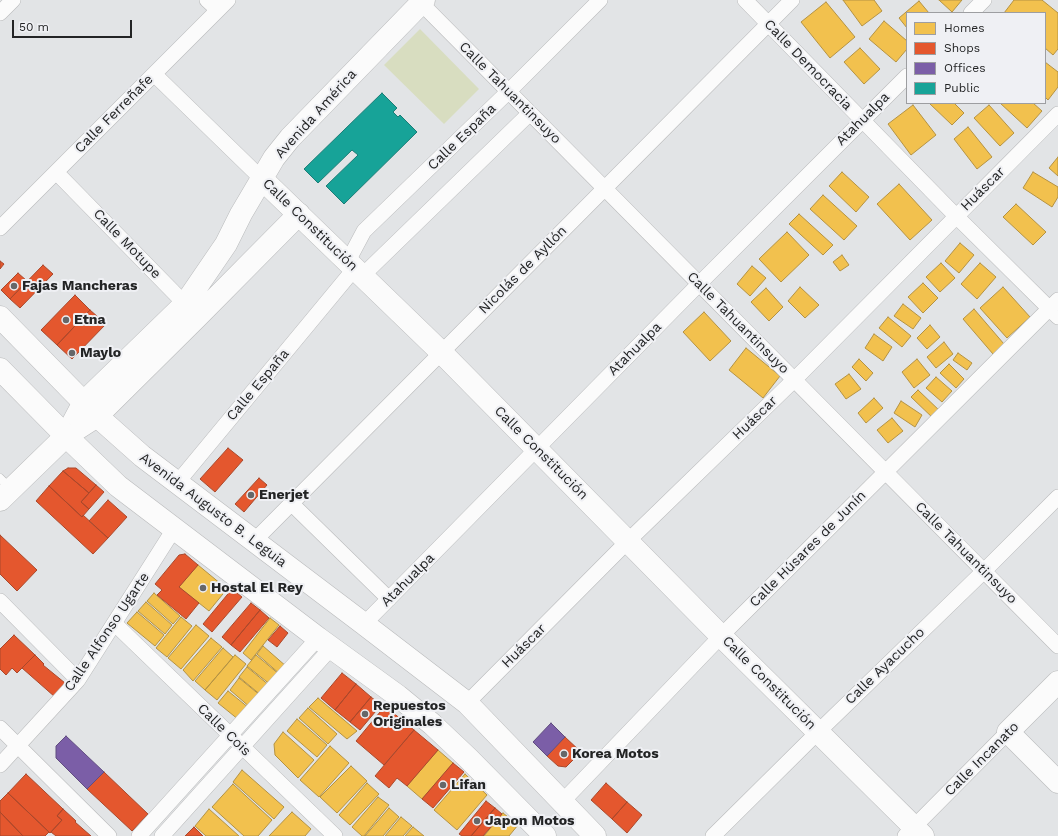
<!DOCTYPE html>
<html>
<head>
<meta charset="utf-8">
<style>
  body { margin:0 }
  #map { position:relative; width:1058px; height:836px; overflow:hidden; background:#e2e4e6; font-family:"Work Sans",sans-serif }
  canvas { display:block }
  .legend { position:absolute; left:906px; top:12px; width:140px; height:92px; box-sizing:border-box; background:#eff0f4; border:1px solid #9d9ea1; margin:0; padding:5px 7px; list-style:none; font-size:12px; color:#232425 }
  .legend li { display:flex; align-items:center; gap:8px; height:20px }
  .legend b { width:20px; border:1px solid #9d9ea1 }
  .scale { position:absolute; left:12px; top:20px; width:120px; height:18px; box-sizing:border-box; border:2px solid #232425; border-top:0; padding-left:5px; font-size:12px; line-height:14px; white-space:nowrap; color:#232425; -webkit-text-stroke:3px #eff0f4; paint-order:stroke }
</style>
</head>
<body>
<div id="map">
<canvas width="1058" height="836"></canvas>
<ul class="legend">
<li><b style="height:11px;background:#f2c14e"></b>Homes</li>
<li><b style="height:11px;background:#e4572e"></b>Shops</li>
<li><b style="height:11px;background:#7b5ea7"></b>Offices</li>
<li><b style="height:11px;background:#17a398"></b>Public</li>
</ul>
<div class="scale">50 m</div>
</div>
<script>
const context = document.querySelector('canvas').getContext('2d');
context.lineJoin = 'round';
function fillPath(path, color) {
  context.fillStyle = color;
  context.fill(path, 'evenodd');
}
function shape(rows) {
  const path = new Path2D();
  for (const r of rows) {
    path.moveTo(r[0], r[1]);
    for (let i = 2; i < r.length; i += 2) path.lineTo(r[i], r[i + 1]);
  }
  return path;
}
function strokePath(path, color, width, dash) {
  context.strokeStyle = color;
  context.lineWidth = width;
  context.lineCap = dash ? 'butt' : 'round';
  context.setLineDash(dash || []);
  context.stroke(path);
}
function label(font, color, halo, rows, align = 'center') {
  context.font = font + ' "Work Sans",sans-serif';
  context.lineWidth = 4;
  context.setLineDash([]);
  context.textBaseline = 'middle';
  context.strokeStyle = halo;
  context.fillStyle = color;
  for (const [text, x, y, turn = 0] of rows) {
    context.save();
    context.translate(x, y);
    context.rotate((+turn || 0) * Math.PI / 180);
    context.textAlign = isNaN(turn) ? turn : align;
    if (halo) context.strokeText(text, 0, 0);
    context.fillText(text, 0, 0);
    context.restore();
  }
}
const green = shape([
  [420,29,479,89,444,124,384,65]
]);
const homes = shape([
  [843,0,874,0,882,11,862,26,843,0],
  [939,0,962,0,952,12,939,0],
  [1014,0,1042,0,1058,13,1058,49,1053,55,1045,48,1045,13,1004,13,1014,0],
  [919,1,929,13,907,13,907,28,899,18,919,1],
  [826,2,855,37,830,58,801,22,826,2],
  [884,21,907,41,907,49,896,62,869,39,884,21],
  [860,48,880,69,864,84,844,62,860,48],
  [1045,62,1058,72,1058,87,1048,100,1045,97,1045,62],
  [929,103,954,103,964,113,952,125,929,103],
  [1000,103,1033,103,1042,111,1027,128,1000,103],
  [913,105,936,135,911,155,888,124,913,105],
  [989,105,1014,133,1000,146,974,118,989,105],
  [968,127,992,157,977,169,954,139,968,127],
  [1058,157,1058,176,1049,168,1058,157],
  [842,172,869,197,856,212,829,186,842,172],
  [1033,172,1058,187,1058,197,1052,207,1023,188,1033,172],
  [899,184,932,220,910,240,877,204,899,184],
  [823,195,857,226,844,240,810,209,823,195],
  [1016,204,1046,232,1033,245,1003,217,1016,204],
  [799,214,833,245,823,255,789,224,799,214],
  [787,232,809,255,781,282,759,259,787,232],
  [960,243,974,255,959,273,945,261,960,243],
  [842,255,849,265,840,271,833,262,842,255],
  [941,263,955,278,940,292,926,277,941,263],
  [980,263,996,277,977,299,961,284,980,263],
  [752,266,766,278,750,296,737,284,752,266],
  [923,283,938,298,923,313,908,297,923,283],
  [800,287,819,305,805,318,788,301,800,287],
  [1003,287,1030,317,1007,338,980,308,1003,287],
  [766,288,783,307,769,321,751,302,766,288],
  [903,304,921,318,913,329,894,316,903,304],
  [974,309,1004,344,993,354,963,319,974,309],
  [704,312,731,341,710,361,683,332,704,312],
  [888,317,911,336,902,347,879,328,888,317],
  [930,325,940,337,927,349,917,338,930,325],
  [874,334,892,347,883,361,865,348,874,334],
  [944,342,953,354,936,368,927,357,944,342],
  [746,348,780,376,763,398,729,370,746,348],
  [958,353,972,363,967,370,953,360,958,353],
  [859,359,873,373,866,381,852,367,859,359],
  [917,359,930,375,914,388,902,372,917,359],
  [949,364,964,379,956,388,940,373,949,364],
  [849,374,861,389,846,399,835,384,849,374],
  [936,377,952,391,942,402,926,388,936,377],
  [918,390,942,413,935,420,911,397,918,390],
  [874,398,883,408,866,423,858,413,874,398],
  [901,401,922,415,915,427,894,413,901,401],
  [892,418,903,431,888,443,877,430,892,418],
  [198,565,227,589,209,611,179,587,198,565],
  [154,593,180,616,173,624,147,601,154,593],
  [146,602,172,625,165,634,138,611,146,602],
  [137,612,164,635,155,646,127,623,137,612],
  [181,617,192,626,167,657,156,648,181,617],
  [270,618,279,625,251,660,243,653,270,618],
  [196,625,209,636,181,669,168,658,196,625],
  [211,638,222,647,193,681,183,670,211,638],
  [263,646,287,667,281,675,257,654,263,646],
  [223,648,233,657,205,690,195,681,223,648],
  [235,655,246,664,217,700,205,690,235,655],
  [256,655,280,675,271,685,247,666,256,655],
  [247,667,270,686,262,696,239,677,247,667],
  [239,678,261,696,251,708,230,690,239,678],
  [228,691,249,708,239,720,218,703,228,691],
  [318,698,357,731,347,739,309,707,318,698],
  [308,708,337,734,328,744,299,718,308,708],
  [297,719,327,745,317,757,287,731,297,719],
  [283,732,314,760,298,778,275,755,274,744,283,732],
  [330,746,349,763,319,797,300,780,330,746],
  [438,750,453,763,422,799,407,786,438,750],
  [351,766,367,781,337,813,320,797,351,766],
  [242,770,284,807,274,819,233,782,242,770],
  [465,774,487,795,457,830,434,810,465,774],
  [367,783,379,794,350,825,339,815,367,783],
  [233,784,272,820,258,836,244,836,212,807,233,784],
  [378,797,389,805,364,836,362,836,352,827,378,797],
  [389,808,399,817,383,836,365,836,389,808],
  [209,809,239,836,206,836,195,826,209,809],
  [292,812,311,829,305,836,269,836,292,812],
  [503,813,518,825,509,836,484,836,503,813],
  [401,817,412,826,403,836,385,836,401,817],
  [413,827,424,836,405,836,413,827]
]);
const shops = shape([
  [0,261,4,264,0,269,0,261],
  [43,265,53,274,20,308,10,299,43,265],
  [18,273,27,281,10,299,1,290,18,273],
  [75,295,90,310,57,345,41,330,75,295],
  [90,310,106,324,72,359,57,345,90,310],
  [228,448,243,460,215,492,200,479,228,448],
  [68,468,76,468,96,485,89,493,63,471,68,468],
  [63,471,89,493,81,502,89,509,82,517,49,486,63,471],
  [259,478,267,485,244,512,235,504,259,478],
  [96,485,104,492,89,509,81,502,96,485],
  [49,486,82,517,83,515,108,538,93,554,36,501,49,486],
  [108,500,127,517,108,538,89,521,108,500],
  [0,535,37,570,17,591,0,574,0,535],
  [185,554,198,565,179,587,199,603,186,619,157,595,162,590,155,584,179,555,185,554],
  [232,589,242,597,212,632,203,624,232,589],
  [251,603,260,610,231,645,222,637,251,603],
  [260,610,269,618,240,652,231,645,260,610],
  [280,626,288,633,277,647,268,640,280,626],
  [14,635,35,655,17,673,12,668,6,675,0,669,0,649,14,635],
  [35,655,44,664,43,665,65,683,64,687,55,697,22,668,35,655],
  [342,673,356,684,335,710,321,698,342,673],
  [356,684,371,697,350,722,335,710,356,684],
  [371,697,381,705,360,730,350,722,371,697],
  [385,706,414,730,384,765,356,741,385,706],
  [414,730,438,750,407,786,397,778,389,788,375,776,414,730],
  [565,737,581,752,566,767,558,766,547,756,565,737],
  [453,763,464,772,433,808,422,799,453,763],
  [104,772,148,814,132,831,87,789,104,772],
  [26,774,63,809,57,816,62,820,50,833,8,793,26,774],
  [606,783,627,802,612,819,591,800,606,783],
  [8,793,49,832,45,836,23,836,0,812,0,801,8,793],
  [486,801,495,808,471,836,462,836,459,834,486,801],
  [627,802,642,815,627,833,612,819,627,802],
  [495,808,502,814,483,836,471,836,495,808],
  [63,809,76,821,75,822,91,836,56,836,51,832,62,820,57,816,63,809],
  [0,812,23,836,0,836,0,812],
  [194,827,203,836,185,836,194,827]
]);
const offices = shape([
  [551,723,565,737,547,756,533,742,551,723],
  [66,736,104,772,87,789,56,758,56,746,66,736]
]);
const public = shape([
  [382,93,397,108,393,112,398,117,400,115,417,132,344,204,326,186,358,155,352,150,318,183,304,169,382,93]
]);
const lane = shape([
  [0,478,10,488]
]);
const street = shape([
  [207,0,218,10],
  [418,0,1058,646],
  [745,0,956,216,1058,317],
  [0,13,13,0],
  [971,13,984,0],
  [154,74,262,179],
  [56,172,191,310],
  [0,228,228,0],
  [348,261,364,231,509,91,600,0],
  [362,276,530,113],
  [177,483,355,268],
  [291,503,389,599],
  [254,541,792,0],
  [0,601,78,680],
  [115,624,335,836],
  [364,624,699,284,907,76],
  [467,703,628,541,794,380,1058,114],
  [0,728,109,836],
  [0,765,78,680,174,529],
  [562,802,721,636,1058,300],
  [139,836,318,638],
  [162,836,332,647],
  [713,836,818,732,984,571,1058,497],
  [905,836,1008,732]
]);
const secondary = shape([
  [262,179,441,352,721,636,923,836],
  [66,436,84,402,185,304,226,244,241,214,274,158,290,138,424,0],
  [0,500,66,436,97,416,197,317,299,214],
  [1058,682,1008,732,1058,782]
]);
const primary = shape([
  [0,317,97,416,142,456,364,624,467,703,595,836],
  [0,369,66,436,118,486,318,638,398,696,432,724,468,758,545,836]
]);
const markers = [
  [14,286,4,"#666769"],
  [66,320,4,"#666769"],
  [72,353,4,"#666769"],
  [251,495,4,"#666769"],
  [203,588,4,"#666769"],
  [365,714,4,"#666769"],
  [564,754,4,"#666769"],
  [443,785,4,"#666769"],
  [477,821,4,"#666769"]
];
const streetNames = [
  ["Calle Democracia",808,65,46],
  ["Calle Tahuantinsuyo",510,93,45],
  ["Calle Ferreñafe",114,114,-45],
  ["Avenida América",316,114,-48],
  ["Atahualpa",863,119,-45],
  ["Calle España",462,137,-44],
  ["Huáscar",983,189,-45],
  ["Calle Constitución",310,225,44],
  ["Calle Motupe",127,244,46],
  ["Nicolás de Ayllón",523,270,-45],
  ["Calle Tahuantinsuyo",738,323,45],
  ["Atahualpa",635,349,-45],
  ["Calle España",258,385,-50],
  ["Huáscar",755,418,-44],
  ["Calle Constitución",541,453,45],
  ["Avenida Augusto B. Leguia",213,510,37],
  ["Calle Húsares de Junín",808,549,-45],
  ["Calle Tahuantinsuyo",966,553,45],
  ["Atahualpa",408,580,-45],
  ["Calle Alfonso Ugarte",107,632,-56],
  ["Huáscar",524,646,-45],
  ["Calle Ayacucho",885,666,-44],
  ["Calle Constitución",769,683,45],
  ["Calle Cois",224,730,44],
  ["Calle Incanato",982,759,-45]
];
const poiNames = [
  ["Fajas Mancheras",22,286],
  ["Etna",74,320],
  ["Maylo",80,353],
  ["Enerjet",259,495],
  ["Hostal El Rey",211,588],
  ["Repuestos",373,706],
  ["Originales",373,722],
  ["Korea Motos",572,754],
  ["Lifan",451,785],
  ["Japon Motos",485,821]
];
fillPath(green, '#d8ddc0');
fillPath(homes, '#f2c14e');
strokePath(homes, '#b49242', 1);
fillPath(shops, '#e4572e');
strokePath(shops, '#aa482b', 1);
fillPath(offices, '#7b5ea7');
strokePath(offices, '#614d80', 1);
fillPath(public, '#17a398');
strokePath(public, '#1b7d76', 1);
strokePath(lane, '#b9babb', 9);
strokePath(street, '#b9babb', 16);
strokePath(secondary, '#b9babb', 23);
strokePath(primary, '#b9babb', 23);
strokePath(lane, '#fbfbfb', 8);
strokePath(street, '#fbfbfb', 15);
strokePath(secondary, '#fbfbfb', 22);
strokePath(primary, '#fbfbfb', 22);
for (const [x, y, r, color] of markers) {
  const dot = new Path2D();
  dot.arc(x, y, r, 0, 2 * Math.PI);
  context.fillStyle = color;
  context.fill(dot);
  strokePath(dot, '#eff0f4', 1.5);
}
label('14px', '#232425', '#eff0f4', streetNames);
label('bold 14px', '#232425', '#eff0f4', poiNames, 'left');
</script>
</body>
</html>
